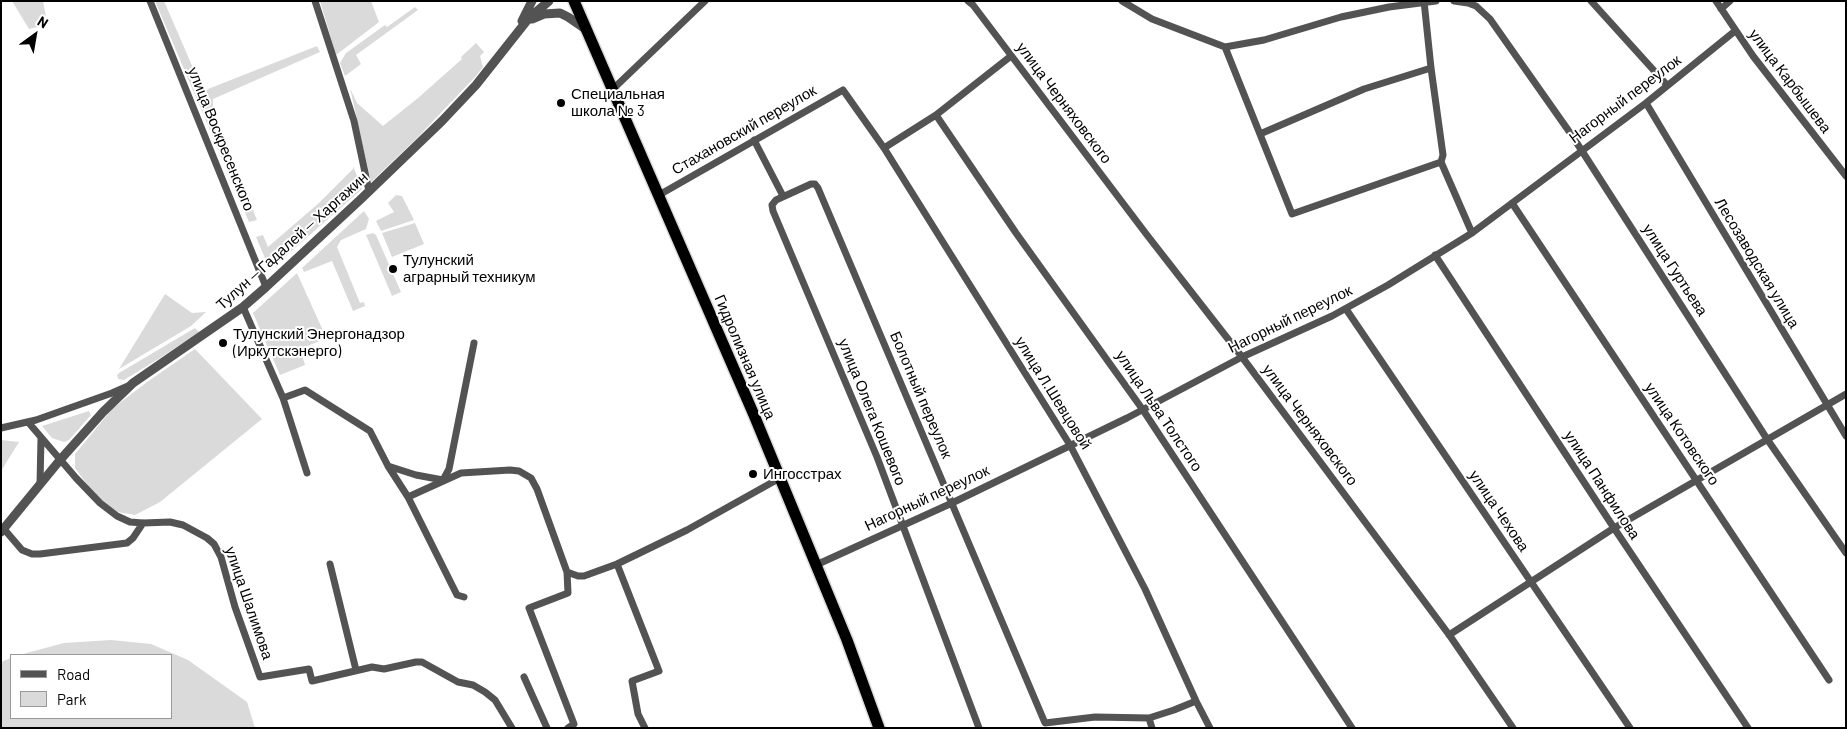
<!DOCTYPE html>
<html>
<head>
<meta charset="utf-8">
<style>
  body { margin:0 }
  #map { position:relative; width:1847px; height:729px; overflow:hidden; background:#fff; font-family:Barlow,sans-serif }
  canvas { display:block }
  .frame { position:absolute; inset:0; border:2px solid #000; pointer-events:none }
  .legend { position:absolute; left:10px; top:654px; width:162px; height:65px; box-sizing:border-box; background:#fff; border:1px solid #999; margin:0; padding:6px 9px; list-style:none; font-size:15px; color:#000 }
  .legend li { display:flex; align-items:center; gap:10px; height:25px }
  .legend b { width:25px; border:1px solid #999 }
  .north { position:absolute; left:10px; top:10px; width:50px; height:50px; -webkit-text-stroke:4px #fff; paint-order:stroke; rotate:32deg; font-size:14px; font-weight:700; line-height:20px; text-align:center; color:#000 }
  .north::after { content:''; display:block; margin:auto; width:18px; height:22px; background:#000; clip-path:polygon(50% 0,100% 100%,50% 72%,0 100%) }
</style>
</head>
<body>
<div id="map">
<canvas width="1847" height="729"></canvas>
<div class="frame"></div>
<ul class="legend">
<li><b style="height:6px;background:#535353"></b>Road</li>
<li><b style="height:14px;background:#dadada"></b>Park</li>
</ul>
<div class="north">N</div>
</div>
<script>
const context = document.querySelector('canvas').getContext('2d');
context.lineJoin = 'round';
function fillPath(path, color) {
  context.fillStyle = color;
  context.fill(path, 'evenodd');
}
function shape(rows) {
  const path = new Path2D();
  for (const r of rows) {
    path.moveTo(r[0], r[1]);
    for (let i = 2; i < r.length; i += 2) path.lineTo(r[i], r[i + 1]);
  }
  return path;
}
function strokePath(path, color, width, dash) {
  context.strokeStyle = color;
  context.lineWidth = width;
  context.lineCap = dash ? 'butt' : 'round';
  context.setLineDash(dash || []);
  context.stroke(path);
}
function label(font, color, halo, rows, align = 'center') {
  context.font = font + ' Barlow,sans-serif';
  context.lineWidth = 4;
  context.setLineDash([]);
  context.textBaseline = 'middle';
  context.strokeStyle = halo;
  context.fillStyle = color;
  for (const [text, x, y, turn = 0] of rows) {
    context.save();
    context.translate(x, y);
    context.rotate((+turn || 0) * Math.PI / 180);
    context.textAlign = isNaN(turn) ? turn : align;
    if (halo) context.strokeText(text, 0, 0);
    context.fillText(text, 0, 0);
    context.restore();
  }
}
const green = shape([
  [12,1,43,1,46,17,38,27,29,29],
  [155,1,164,1,203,91,317,46,320,52,213,99,213,107,210,109,257,220,249,222],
  [320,1,371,1,379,22,336,55],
  [415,7,418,10,356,55,361,64,345,76,340,63,346,53,385,25,387,27],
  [476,43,484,52,480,56,483,67,475,77,417,138,371,182,350,88,357,103,383,126,418,98,462,59,461,57],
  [353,166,362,189,270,270,256,237,263,235,268,247,319,203,353,169],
  [396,195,402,196,414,220,381,231,376,221,394,212,388,203],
  [364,211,369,219,366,229,341,240,337,247,360,303,364,302,365,306,353,311,332,261,304,272,302,268],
  [415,223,424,244,392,257,382,233],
  [373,233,376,235,401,292,392,296,366,235],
  [297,273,325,335,322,340,300,349,305,365,280,375,253,313],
  [165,294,192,313,206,312,191,326,119,369],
  [195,328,199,332,160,358,124,380,118,379,117,375,119,373],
  [195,349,262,419,160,502,135,515,118,512,98,499,75,468,75,454,112,409,147,382],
  [89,411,91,415,69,440,64,442,52,438,42,426],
  [1,440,19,442,1,471],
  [111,640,151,644,188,660,247,702,255,728,1,728,1,662,11,658,11,718,171,718,171,655,19,655,64,643]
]);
const minor = shape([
  [150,1,266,287],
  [315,1,354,121,369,191],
  [968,1,973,5,1147,235,1242,357,1450,636,1513,728],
  [1122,1,1152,19,1225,47,1264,40,1341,17,1389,7,1436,1],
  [1424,1,1431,68,1443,155,1441,162,1472,233],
  [1454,1,1468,3,1476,6,1490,19,1573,137,1767,439,1846,553],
  [1591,1,1667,85],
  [1716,1,1753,56,1846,176],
  [1721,9,1730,1],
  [1225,47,1292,214,1441,162],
  [613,89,705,1],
  [1646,103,1846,436],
  [936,115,1016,233,1143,410,1352,728],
  [1260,134,1364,89,1431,68],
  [754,140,783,196],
  [884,148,936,115,1011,56],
  [659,195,843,90,884,148,1070,445,1145,589,1196,701,1210,728],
  [1512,203,1829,680],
  [1435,255,1614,528,1748,728],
  [243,307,283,398,307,473],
  [1346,309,1630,728],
  [283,398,305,390,370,431,388,466,408,497,457,595,464,597],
  [28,422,76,478,100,503,117,516,130,522,143,523,170,522,183,525,207,538,214,544,221,557,235,607,260,677,309,669,312,681,372,667,384,669,416,662,422,662,458,682,473,685,485,692,495,700,512,728],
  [1,428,36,420,112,393,128,386],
  [388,466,416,475,443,480],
  [443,480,449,469,474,343],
  [40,484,41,438],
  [408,497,461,473,510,470,519,471,531,478,537,489,567,572,568,593,529,608,574,724,568,728],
  [4,529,22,550,32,554,40,554,127,543,133,538,143,523],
  [330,564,356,670],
  [617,564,659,671,632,681,638,714,645,728],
  [816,565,952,503,1127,418,1242,357,1332,316,1388,285,1472,233,1646,103,1735,31],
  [567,572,578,576,584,576,617,564,687,530,780,478],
  [1449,635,1614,528,1846,394],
  [524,677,547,728],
  [1149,718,1152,728],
  [979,728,877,457,773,211,772,205,776,200,811,184,815,184,818,188,1045,723,1095,717,1149,718,1174,710,1196,701]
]);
const tertiary = shape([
  [532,19,544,14,560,13,568,17,587,30],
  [522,21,532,1],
  [1,532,60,460,103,412,133,383,243,307,266,287,361,199,442,121,476,85,529,18,549,1]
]);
const trunk = shape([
  [574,1,754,415,847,640,879,728]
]);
const markers = [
  [561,103,5,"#000"],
  [393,269,5,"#000"],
  [223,343,5,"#000"],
  [753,474,5,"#000"]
];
const streetNames = [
  ["улица Карбышева",1790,81,53],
  ["Нагорный переулок",1625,99,-37],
  ["улица Черняховского",1064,103,53],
  ["Стахановский переулок",744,130,-30],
  ["улица Воскресенского",221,139,68],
  ["Тулун — Гадалей — Харгажин",292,241,-42],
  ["Лесозаводская улица",1757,263,59],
  ["улица Гуртьева",1675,270,57],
  ["Нагорный переулок",1290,319,-26],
  ["Гидролизная улица",745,357,67],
  ["улица Л.Шевцовой",1053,393,58],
  ["Болотный переулок",921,395,67],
  ["улица Льва Толстого",1159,411,56],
  ["улица Олега Кошевого",872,412,68],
  ["улица Черняховского",1310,425,53],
  ["улица Котовского",1682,434,56],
  ["улица Панфилова",1602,485,57],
  ["Нагорный переулок",927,498,-25],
  ["улица Чехова",1499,511,56],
  ["улица Шалимова",249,603,71]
];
const poiNames = [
  ["Специальная",571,94],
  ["школа № 3",571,111],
  ["Тулунский",403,260],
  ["аграрный техникум",403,277],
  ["Тулунский Энергонадзор",233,334],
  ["(Иркутскэнерго)",233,351],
  ["Ингосстрах",763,474]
];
fillPath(green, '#dadada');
strokePath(trunk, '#dbdbdb', 14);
strokePath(minor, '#535353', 7);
strokePath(tertiary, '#535353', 9);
strokePath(trunk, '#000', 11);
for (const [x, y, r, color] of markers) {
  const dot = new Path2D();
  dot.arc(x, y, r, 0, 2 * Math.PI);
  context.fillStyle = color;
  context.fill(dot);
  strokePath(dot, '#fff', 2);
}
label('15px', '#000', '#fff', streetNames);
label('15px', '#000', '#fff', poiNames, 'left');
</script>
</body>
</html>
